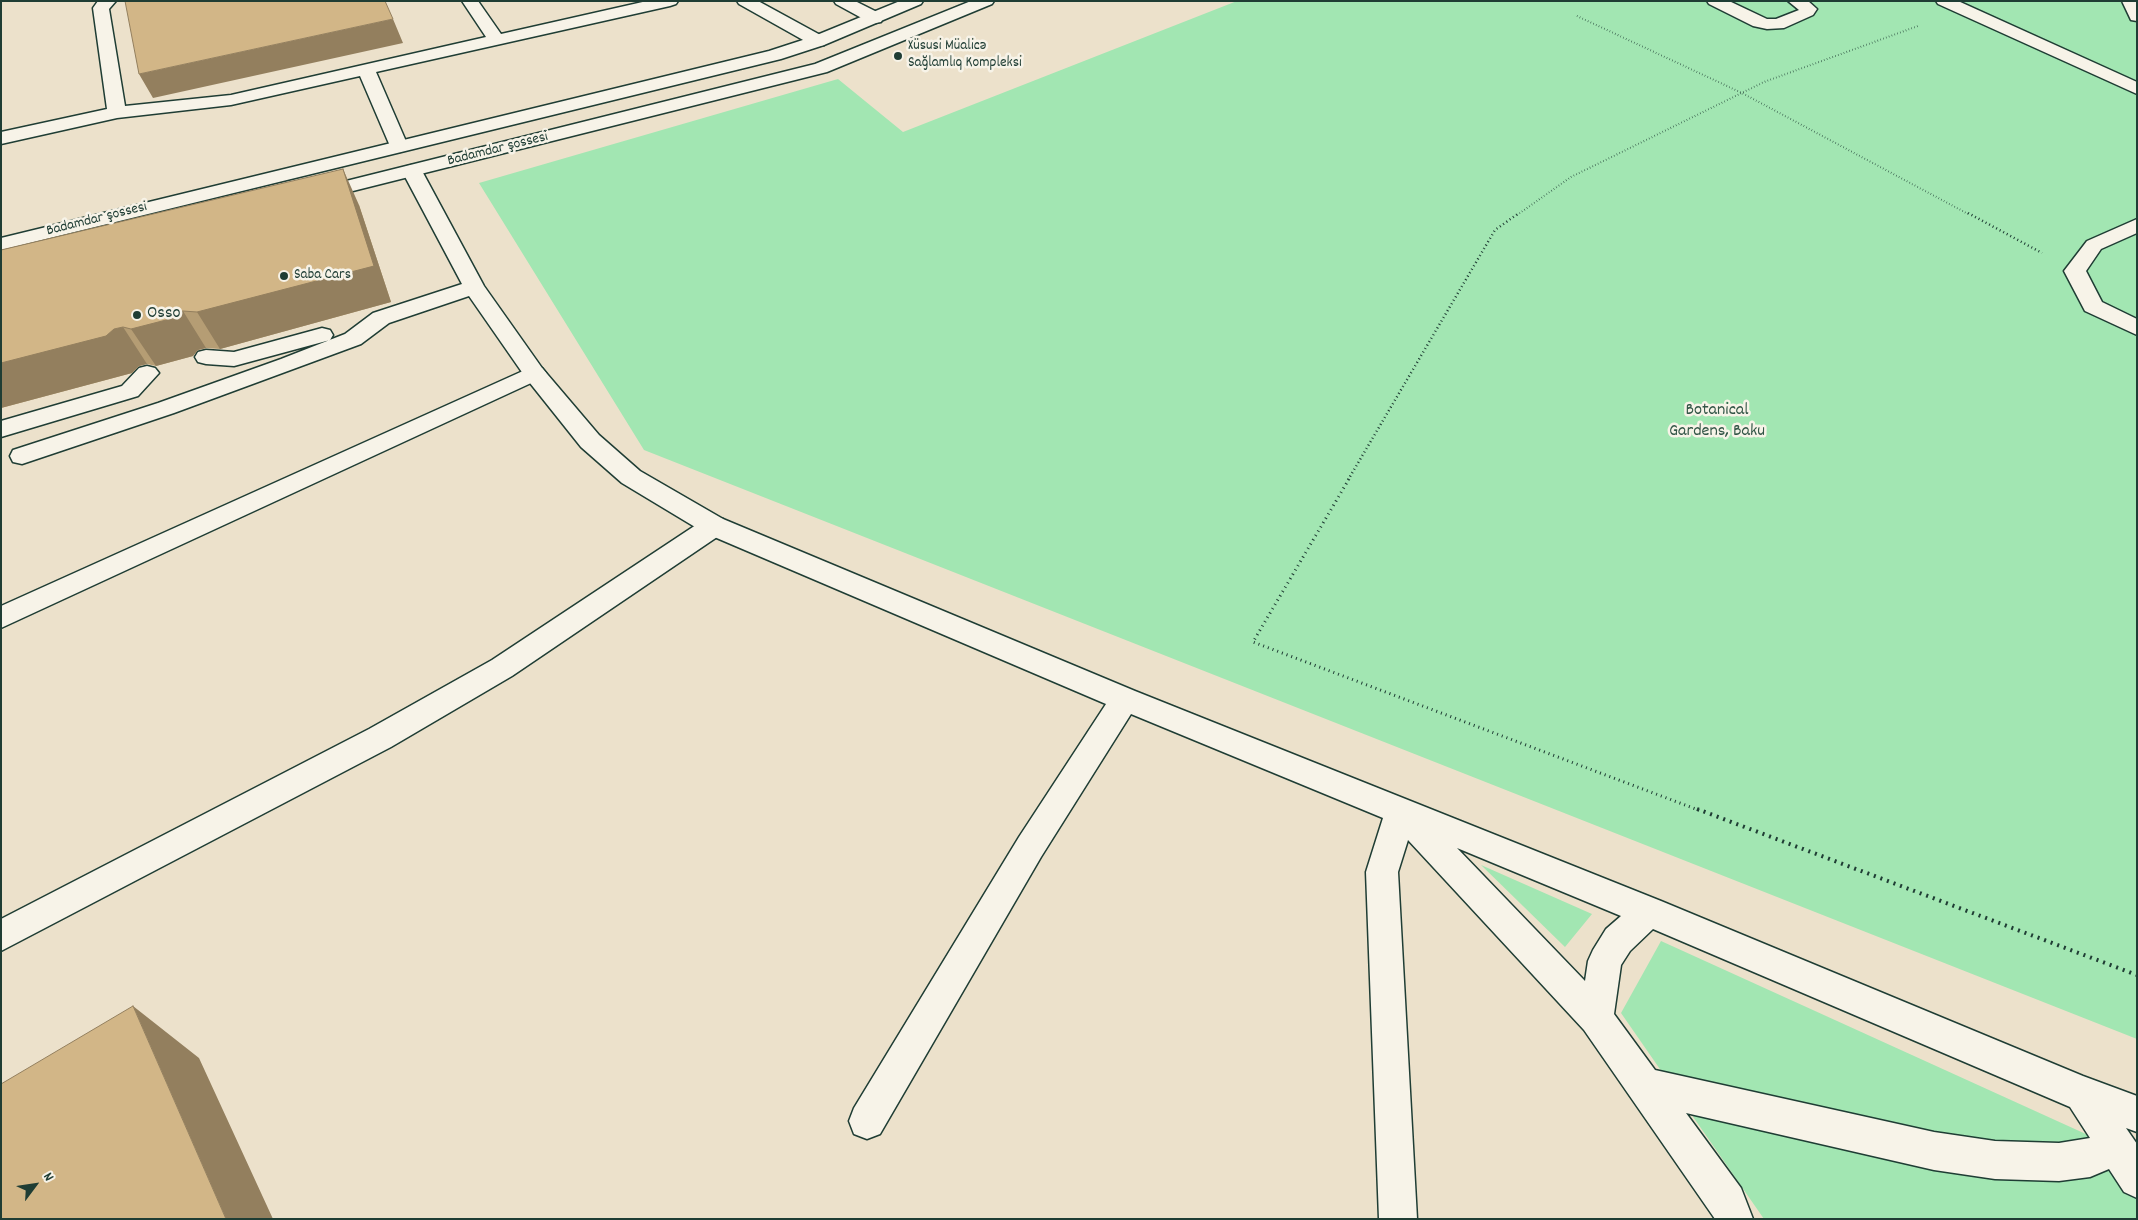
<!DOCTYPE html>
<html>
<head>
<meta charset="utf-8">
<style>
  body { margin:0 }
  #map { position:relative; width:2138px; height:1220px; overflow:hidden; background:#ece1cb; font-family:Dekko,sans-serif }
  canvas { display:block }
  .frame { position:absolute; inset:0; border:2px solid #1f3d34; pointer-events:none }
  .north { position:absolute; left:10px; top:1160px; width:50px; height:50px; -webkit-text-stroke:4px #f7f3e8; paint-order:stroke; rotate:59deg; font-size:14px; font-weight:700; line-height:20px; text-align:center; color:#1f3d34 }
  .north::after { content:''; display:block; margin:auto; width:18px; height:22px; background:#1f3d34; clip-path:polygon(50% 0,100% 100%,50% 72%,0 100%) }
</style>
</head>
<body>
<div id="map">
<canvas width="2138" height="1220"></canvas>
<div class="frame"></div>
<div class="north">N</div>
</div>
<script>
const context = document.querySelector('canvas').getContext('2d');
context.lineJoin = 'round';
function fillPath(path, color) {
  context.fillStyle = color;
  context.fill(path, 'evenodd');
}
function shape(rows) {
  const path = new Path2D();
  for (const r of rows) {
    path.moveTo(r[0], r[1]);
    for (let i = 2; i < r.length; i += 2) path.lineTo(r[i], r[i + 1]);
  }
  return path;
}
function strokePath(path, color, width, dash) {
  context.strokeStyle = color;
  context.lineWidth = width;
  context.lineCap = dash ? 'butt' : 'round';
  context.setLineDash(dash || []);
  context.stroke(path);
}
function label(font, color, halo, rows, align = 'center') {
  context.font = font + ' Dekko,sans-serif';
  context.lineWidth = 5;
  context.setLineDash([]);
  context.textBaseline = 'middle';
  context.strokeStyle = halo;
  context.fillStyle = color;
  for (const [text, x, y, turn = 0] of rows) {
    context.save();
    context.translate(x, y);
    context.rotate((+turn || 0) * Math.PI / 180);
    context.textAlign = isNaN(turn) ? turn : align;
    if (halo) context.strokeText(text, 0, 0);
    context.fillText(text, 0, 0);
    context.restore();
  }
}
const green = shape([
  [1237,1,2137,1,2137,1039,644,450,479,183,838,79,903,132],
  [1481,865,1592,914,1565,947],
  [1661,941,2121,1150,2137,1186,2137,1219,1764,1219,1621,1013]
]);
const pathFar3 = shape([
  [1577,16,1742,93,1970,215],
  [1517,215,1571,177,1764,82,1918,26]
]);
const pathFar2 = shape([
  [1968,213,2042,253],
  [1348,480,1495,230,1519,213]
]);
const pathFar1 = shape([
  [1349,479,1253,642,1701,811]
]);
const path = shape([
  [1697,809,2137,975]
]);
const lane = shape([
  [98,1,116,1,109,9,125,106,231,95,486,37,462,1,478,1,501,34,647,1,678,1,676,4,670,6,376,72,408,146,406,150,399,152,392,150,390,146,360,76,231,105,117,118,1,144,1,132,107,109,93,8,98,1],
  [737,1,758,1,824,37,827,41,824,45,818,46,812,45,739,4,737,1],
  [834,1,855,1,881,14,883,18,881,22,875,23,869,22,836,4,834,1],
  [1707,1,1729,1,1767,19,1776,19,1799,10,1788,1,1808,1,1817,9,1813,15,1784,28,1767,29,1753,26,1709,4,1707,1],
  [1936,1,1958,1,2137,82,2137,94,1938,4,1936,1],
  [2122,1,2137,1,2137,21,2131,20,2122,1],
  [412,165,419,167,422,171,484,286,542,368,599,435,640,471,723,519,1135,691,1661,901,2083,1076,2137,1096,2137,1132,2126,1128,2137,1144,2137,1198,2124,1192,2109,1169,2090,1177,2059,1181,1995,1179,1934,1170,1686,1113,1741,1188,1753,1219,1715,1219,1584,1030,1408,840,1398,872,1417,1219,1379,1219,1366,872,1383,818,1131,714,1041,857,880,1134,867,1139,854,1134,849,1121,854,1108,1019,837,1106,704,705,533,622,483,581,447,526,378,469,296,389,323,361,344,174,413,22,464,13,462,10,456,13,450,158,403,281,359,345,334,373,313,462,284,402,171,405,167,412,165],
  [1457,848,1621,916,1606,929,1593,950,1588,961,1585,981,1457,848],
  [1653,929,2070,1107,2090,1138,2059,1143,1995,1141,1934,1132,1655,1070,1614,1014,1621,965,1630,951,1653,929],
  [2137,219,2137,233,2101,249,2086,271,2102,302,2137,319,2137,335,2085,311,2064,271,2087,241,2137,219],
  [322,328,330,330,333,335,330,340,234,366,206,364,198,362,195,357,198,352,206,350,234,352,322,328],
  [147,366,155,368,159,373,138,396,1,437,1,421,122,386,139,368,147,366]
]);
const street = shape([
  [534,366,542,368,546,373,542,378,1,628,1,606,534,366],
  [714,517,723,519,727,526,723,533,512,676,391,747,1,951,1,919,369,729,492,660,705,519,714,517]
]);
const secondary = shape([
  [900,1,923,1,921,4,824,45,781,59,1,250,1,238,769,51,812,37,900,1],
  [971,1,994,1,992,4,827,72,313,201,306,199,303,195,306,191,815,64,971,1]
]);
const wall = shape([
  [359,205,391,302,220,349,206,348,198,350,193,356,156,366,147,364,139,366,132,373,1,408,1,250]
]);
const shadedWall = shape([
  [393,19,403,43,153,98,139,74],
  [343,169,359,205,391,302,220,349,197,312],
  [183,311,206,348,198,350,193,356,156,366,131,329,174,313],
  [123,327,147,364,139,366,132,373,1,408,1,363,114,329],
  [133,1006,199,1058,273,1219,226,1219]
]);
const building = shape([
  [125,1,385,1,393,19,139,74,125,1],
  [343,169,374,266,197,312,183,311,174,313,170,319,131,329,123,327,114,329,106,336,1,363,1,250,343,169],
  [133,1006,226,1219,1,1219,1,1084,133,1006]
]);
const markers = [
  [898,56,5,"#1f3d34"],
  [284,276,5,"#1f3d34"],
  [137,315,5,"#1f3d34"]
];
const farPoinames = [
  ["Xüsusi Müalicə",908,47],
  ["Sağlamlıq Kompleksi",908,64],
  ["Saba Cars",294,276]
];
const farStreetnames = [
  ["Badamdar şossesi",498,150,-14],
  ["Badamdar şossesi",97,220,-14]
];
const poiNames = [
  ["Osso",147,315]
];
const parkNames = [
  ["Botanical",1717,412],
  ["Gardens, Baku",1717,433]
];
fillPath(green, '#a2e6b2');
strokePath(lane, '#1f3d34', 3);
strokePath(street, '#1f3d34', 3);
strokePath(secondary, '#1f3d34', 3);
strokePath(pathFar3, '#1f3d34', 2, [0.5, 2.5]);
strokePath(pathFar2, '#1f3d34', 2.5, [1, 3]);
strokePath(pathFar1, '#1f3d34', 3, [1, 4]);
strokePath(path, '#1f3d34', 4, [2, 5]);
fillPath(lane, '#f7f3e8');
fillPath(street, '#f7f3e8');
fillPath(secondary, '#f7f3e8');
fillPath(wall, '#b59d74');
fillPath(shadedWall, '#937f5e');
fillPath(building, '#d2b687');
strokePath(building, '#937f5e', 1);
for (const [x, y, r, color] of markers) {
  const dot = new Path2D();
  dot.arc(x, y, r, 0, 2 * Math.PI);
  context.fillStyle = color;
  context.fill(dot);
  strokePath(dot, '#f7f3e8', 2);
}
label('15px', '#1f3d34', '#f7f3e8', farPoinames, 'left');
label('15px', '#1f3d34', '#f7f3e8', farStreetnames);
label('18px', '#1f3d34', '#f7f3e8', poiNames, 'left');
label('18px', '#335647', '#f7f3e8', parkNames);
</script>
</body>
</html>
